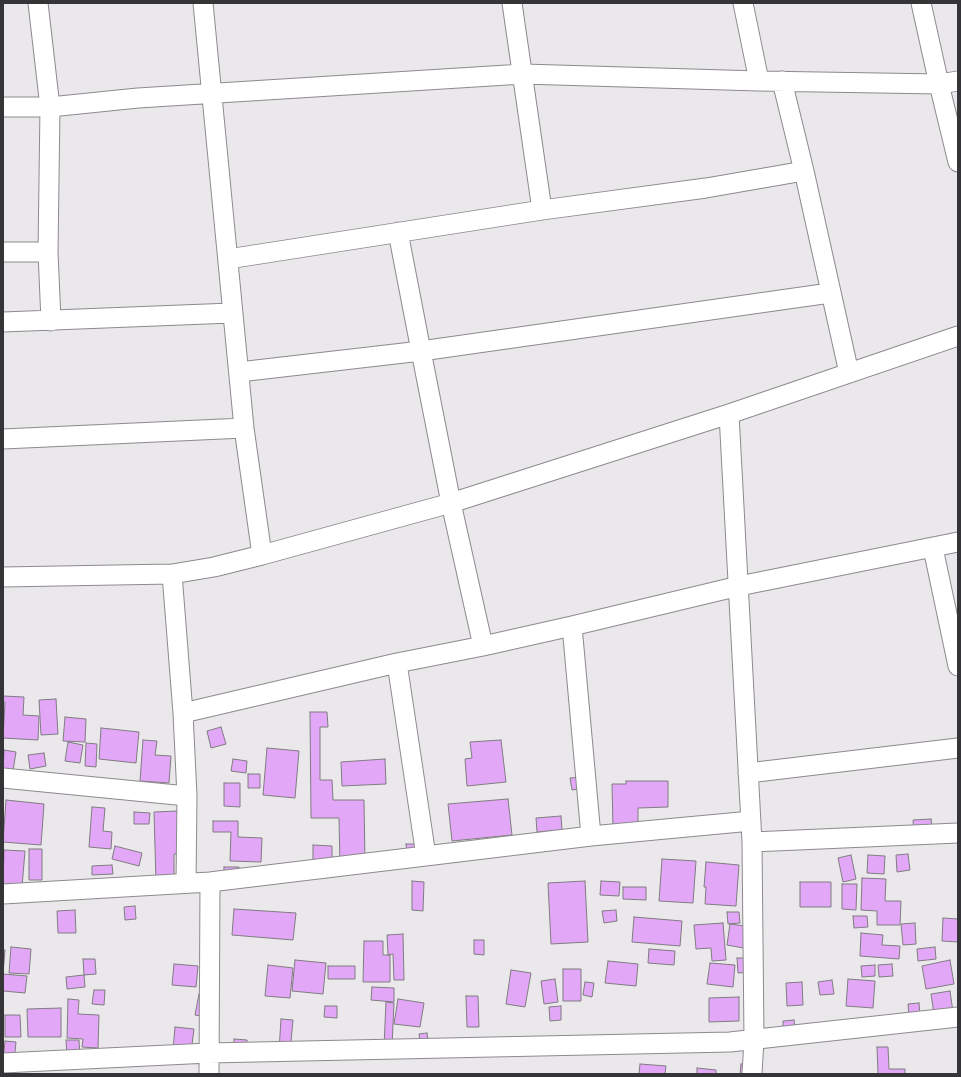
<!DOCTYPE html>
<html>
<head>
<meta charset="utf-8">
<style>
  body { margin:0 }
  #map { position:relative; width:961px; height:1077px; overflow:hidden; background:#ebe8ec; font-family:"IBM Plex Sans",sans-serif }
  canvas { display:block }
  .frame { position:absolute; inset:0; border:4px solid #353436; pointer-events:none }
</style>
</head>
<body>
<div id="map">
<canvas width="961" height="1077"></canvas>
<div class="frame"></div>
</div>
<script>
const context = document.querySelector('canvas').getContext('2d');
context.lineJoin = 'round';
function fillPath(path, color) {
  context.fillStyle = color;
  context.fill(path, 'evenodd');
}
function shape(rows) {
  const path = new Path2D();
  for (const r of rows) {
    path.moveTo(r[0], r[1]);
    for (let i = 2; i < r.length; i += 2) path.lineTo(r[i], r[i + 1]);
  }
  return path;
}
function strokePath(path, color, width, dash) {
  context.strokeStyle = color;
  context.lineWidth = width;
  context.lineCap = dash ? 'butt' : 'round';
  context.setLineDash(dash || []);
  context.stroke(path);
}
const building = shape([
  [3,696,24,697,23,715,39,716,38,740,3,738,5,702,3,702,3,696],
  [56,699,58,734,41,735,39,700,56,699],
  [310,712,327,712,328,727,320,727,320,780,332,780,333,800,364,800,365,863,340,864,339,818,311,818,310,712],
  [65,717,86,719,85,742,63,741,65,717],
  [221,727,226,744,211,748,207,731,221,727],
  [101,728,139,732,136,763,99,759,101,728],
  [143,740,157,741,155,755,171,756,169,783,140,781,143,740],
  [501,740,506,782,467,786,465,759,472,758,470,742,501,740],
  [68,742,83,745,80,763,65,761,68,742],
  [86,743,97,744,96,767,85,766,86,743],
  [267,748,299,751,295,798,263,795,267,748],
  [4,750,16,752,13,771,3,770,4,750],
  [44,753,46,766,30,769,28,755,44,753],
  [233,759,247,761,246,773,231,771,233,759],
  [385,759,386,784,342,786,341,762,385,759],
  [248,774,260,774,260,788,248,788,248,774],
  [584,777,585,788,572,790,570,778,584,777],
  [626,781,668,781,668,807,638,808,638,829,613,830,612,784,626,784,626,781],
  [224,783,240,783,240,807,224,806,224,783],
  [508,799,512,835,452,841,448,804,508,799],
  [6,800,44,804,41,845,3,842,6,800],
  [92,807,105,808,103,831,112,832,111,849,89,847,92,807],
  [178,811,193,853,174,854,174,882,156,883,154,812,178,811],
  [134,812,150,813,149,824,134,824,134,812],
  [561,816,562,830,537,832,536,818,561,816],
  [931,819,933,833,914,835,913,820,931,819],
  [213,821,238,821,238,837,262,838,261,862,230,861,231,832,213,832,213,821],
  [406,844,419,844,408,860,406,844],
  [313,845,332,846,332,867,313,867,313,845],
  [115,846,142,853,139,866,112,859,115,846],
  [29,849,42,849,42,880,29,880,29,849],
  [4,850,25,851,22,887,3,886,4,850],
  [908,854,910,870,897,872,896,855,908,854],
  [851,855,856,879,843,882,838,858,851,855],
  [868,855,885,856,884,874,867,873,868,855],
  [662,859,696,861,693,903,659,901,662,859],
  [706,862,739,865,736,906,705,904,706,887,704,887,706,862],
  [112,865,113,874,92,875,92,866,112,865],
  [224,867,239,867,239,880,224,880,224,867],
  [862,878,886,879,885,901,901,901,900,925,877,925,877,911,861,910,862,878],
  [412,881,424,882,423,911,412,910,412,881],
  [585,881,588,942,551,944,548,883,585,881],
  [601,881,620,882,619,896,600,895,601,881],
  [800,882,831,882,831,907,800,907,800,882],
  [842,884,857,884,856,910,842,909,842,884],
  [623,887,646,887,646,900,623,899,623,887],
  [135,906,136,919,125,920,124,907,135,906],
  [234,909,296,913,293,940,232,935,234,909],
  [75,910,76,933,58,933,57,911,75,910],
  [616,910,617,921,604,923,602,911,616,910],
  [727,912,739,912,740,923,728,924,727,912],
  [853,916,867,916,868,927,854,928,853,916],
  [634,917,682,921,680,946,632,942,634,917],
  [943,918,958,919,958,942,942,941,943,918],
  [723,923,726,960,712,961,711,948,696,949,694,925,723,923],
  [915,923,916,944,903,945,901,924,915,923],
  [730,924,752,927,749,949,727,945,730,924],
  [861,933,883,935,882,945,900,946,899,959,860,956,861,933],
  [403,934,404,980,394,980,393,954,388,955,387,935,403,934],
  [474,940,484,940,484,955,474,954,474,940],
  [364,941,383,941,383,955,390,955,390,982,363,982,364,941],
  [11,947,31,949,29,974,9,973,11,947],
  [935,947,936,959,918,961,917,949,935,947],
  [649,949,675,951,674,965,648,963,649,949],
  [3,950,5,950,3,974,27,976,25,993,3,991,3,950],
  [737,958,750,958,751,972,738,973,737,958],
  [83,959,95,959,96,974,84,975,83,959],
  [295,960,326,963,323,994,292,991,295,960],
  [950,960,954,984,926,989,922,966,950,960],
  [608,961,638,964,636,986,605,983,608,961],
  [710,963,735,965,733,987,707,984,710,963],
  [174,964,198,966,196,987,172,985,174,964],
  [892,964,893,976,879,977,878,965,892,964],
  [268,965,293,968,290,998,265,996,268,965],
  [875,965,875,976,862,977,861,966,875,965],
  [328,966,355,966,355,979,328,979,328,966],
  [563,969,581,969,581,1001,563,1001,563,969],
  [511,970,531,973,525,1007,506,1004,511,970],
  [84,975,85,987,67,989,66,977,84,975],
  [555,979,558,1002,544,1004,541,981,555,979],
  [848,979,875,981,873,1008,846,1006,848,979],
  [832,980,834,994,820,995,818,982,832,980],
  [585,982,594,983,592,997,583,995,585,982],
  [802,982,803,1005,787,1006,786,983,802,982],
  [372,987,394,988,394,1002,371,1000,372,987],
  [94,990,105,990,104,1005,92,1004,94,990],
  [950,991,953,1012,934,1014,931,994,950,991],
  [199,994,211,997,207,1017,195,1015,199,994],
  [466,996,478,996,479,1027,467,1027,466,996],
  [739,997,739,1021,709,1022,709,998,739,997],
  [68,999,79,1000,78,1014,99,1015,98,1048,82,1047,83,1039,67,1038,68,999],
  [398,999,424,1003,420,1027,394,1024,398,999],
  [386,1002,394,1003,392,1046,384,1046,386,1002],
  [919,1003,920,1016,909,1017,908,1004,919,1003],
  [325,1006,337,1006,337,1018,324,1017,325,1006],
  [561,1006,561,1020,550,1021,549,1007,561,1006],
  [61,1008,61,1037,28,1037,27,1009,61,1008],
  [5,1015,20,1015,21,1037,5,1037,5,1015],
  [281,1019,293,1020,290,1052,279,1051,281,1019],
  [794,1020,795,1030,783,1031,783,1021,794,1020],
  [175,1027,194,1029,191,1052,173,1050,175,1027],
  [427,1033,429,1047,421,1048,419,1034,427,1033],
  [234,1039,247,1040,247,1054,234,1053,234,1039],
  [66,1040,79,1040,80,1057,67,1057,66,1040],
  [5,1041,16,1042,14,1062,3,1061,5,1041],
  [877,1047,888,1047,889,1069,905,1069,905,1074,878,1074,877,1047],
  [640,1064,666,1066,665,1074,639,1074,640,1064],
  [741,1064,752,1065,751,1074,740,1074,741,1064],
  [697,1068,716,1070,716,1074,697,1074,697,1068]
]);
const street = shape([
  [38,3,50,107,48,252,51,321],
  [203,3,244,428,262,555],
  [512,3,542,210],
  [743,3,759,81],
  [921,3,939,84,958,162],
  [782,81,804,171,849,373],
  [3,107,50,107,138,98,523,74,759,81,939,84,958,81],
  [398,232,421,351,451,503,483,646],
  [3,252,48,252],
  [228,259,542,210,706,188,804,171],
  [3,322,232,313],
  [239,372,421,351,830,293],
  [729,414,752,842,754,1040,752,1074],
  [3,439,244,428],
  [933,548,958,666],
  [172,574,183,713,187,796,186,883],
  [3,577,172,574,214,567,262,555,451,503,729,414,958,336],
  [572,626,591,836],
  [397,663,426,856],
  [183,713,397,663,483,646,572,626,739,586,958,542],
  [748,773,958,748],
  [3,778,187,796],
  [752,842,958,833],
  [3,894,210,882,591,836,751,821],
  [3,1063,209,1053,730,1042,958,1017],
  [209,1074,210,882]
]);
fillPath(building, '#e3a7f8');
strokePath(building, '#7f7c80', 1);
strokePath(street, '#8c8a8d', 21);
strokePath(street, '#fff', 19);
</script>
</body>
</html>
